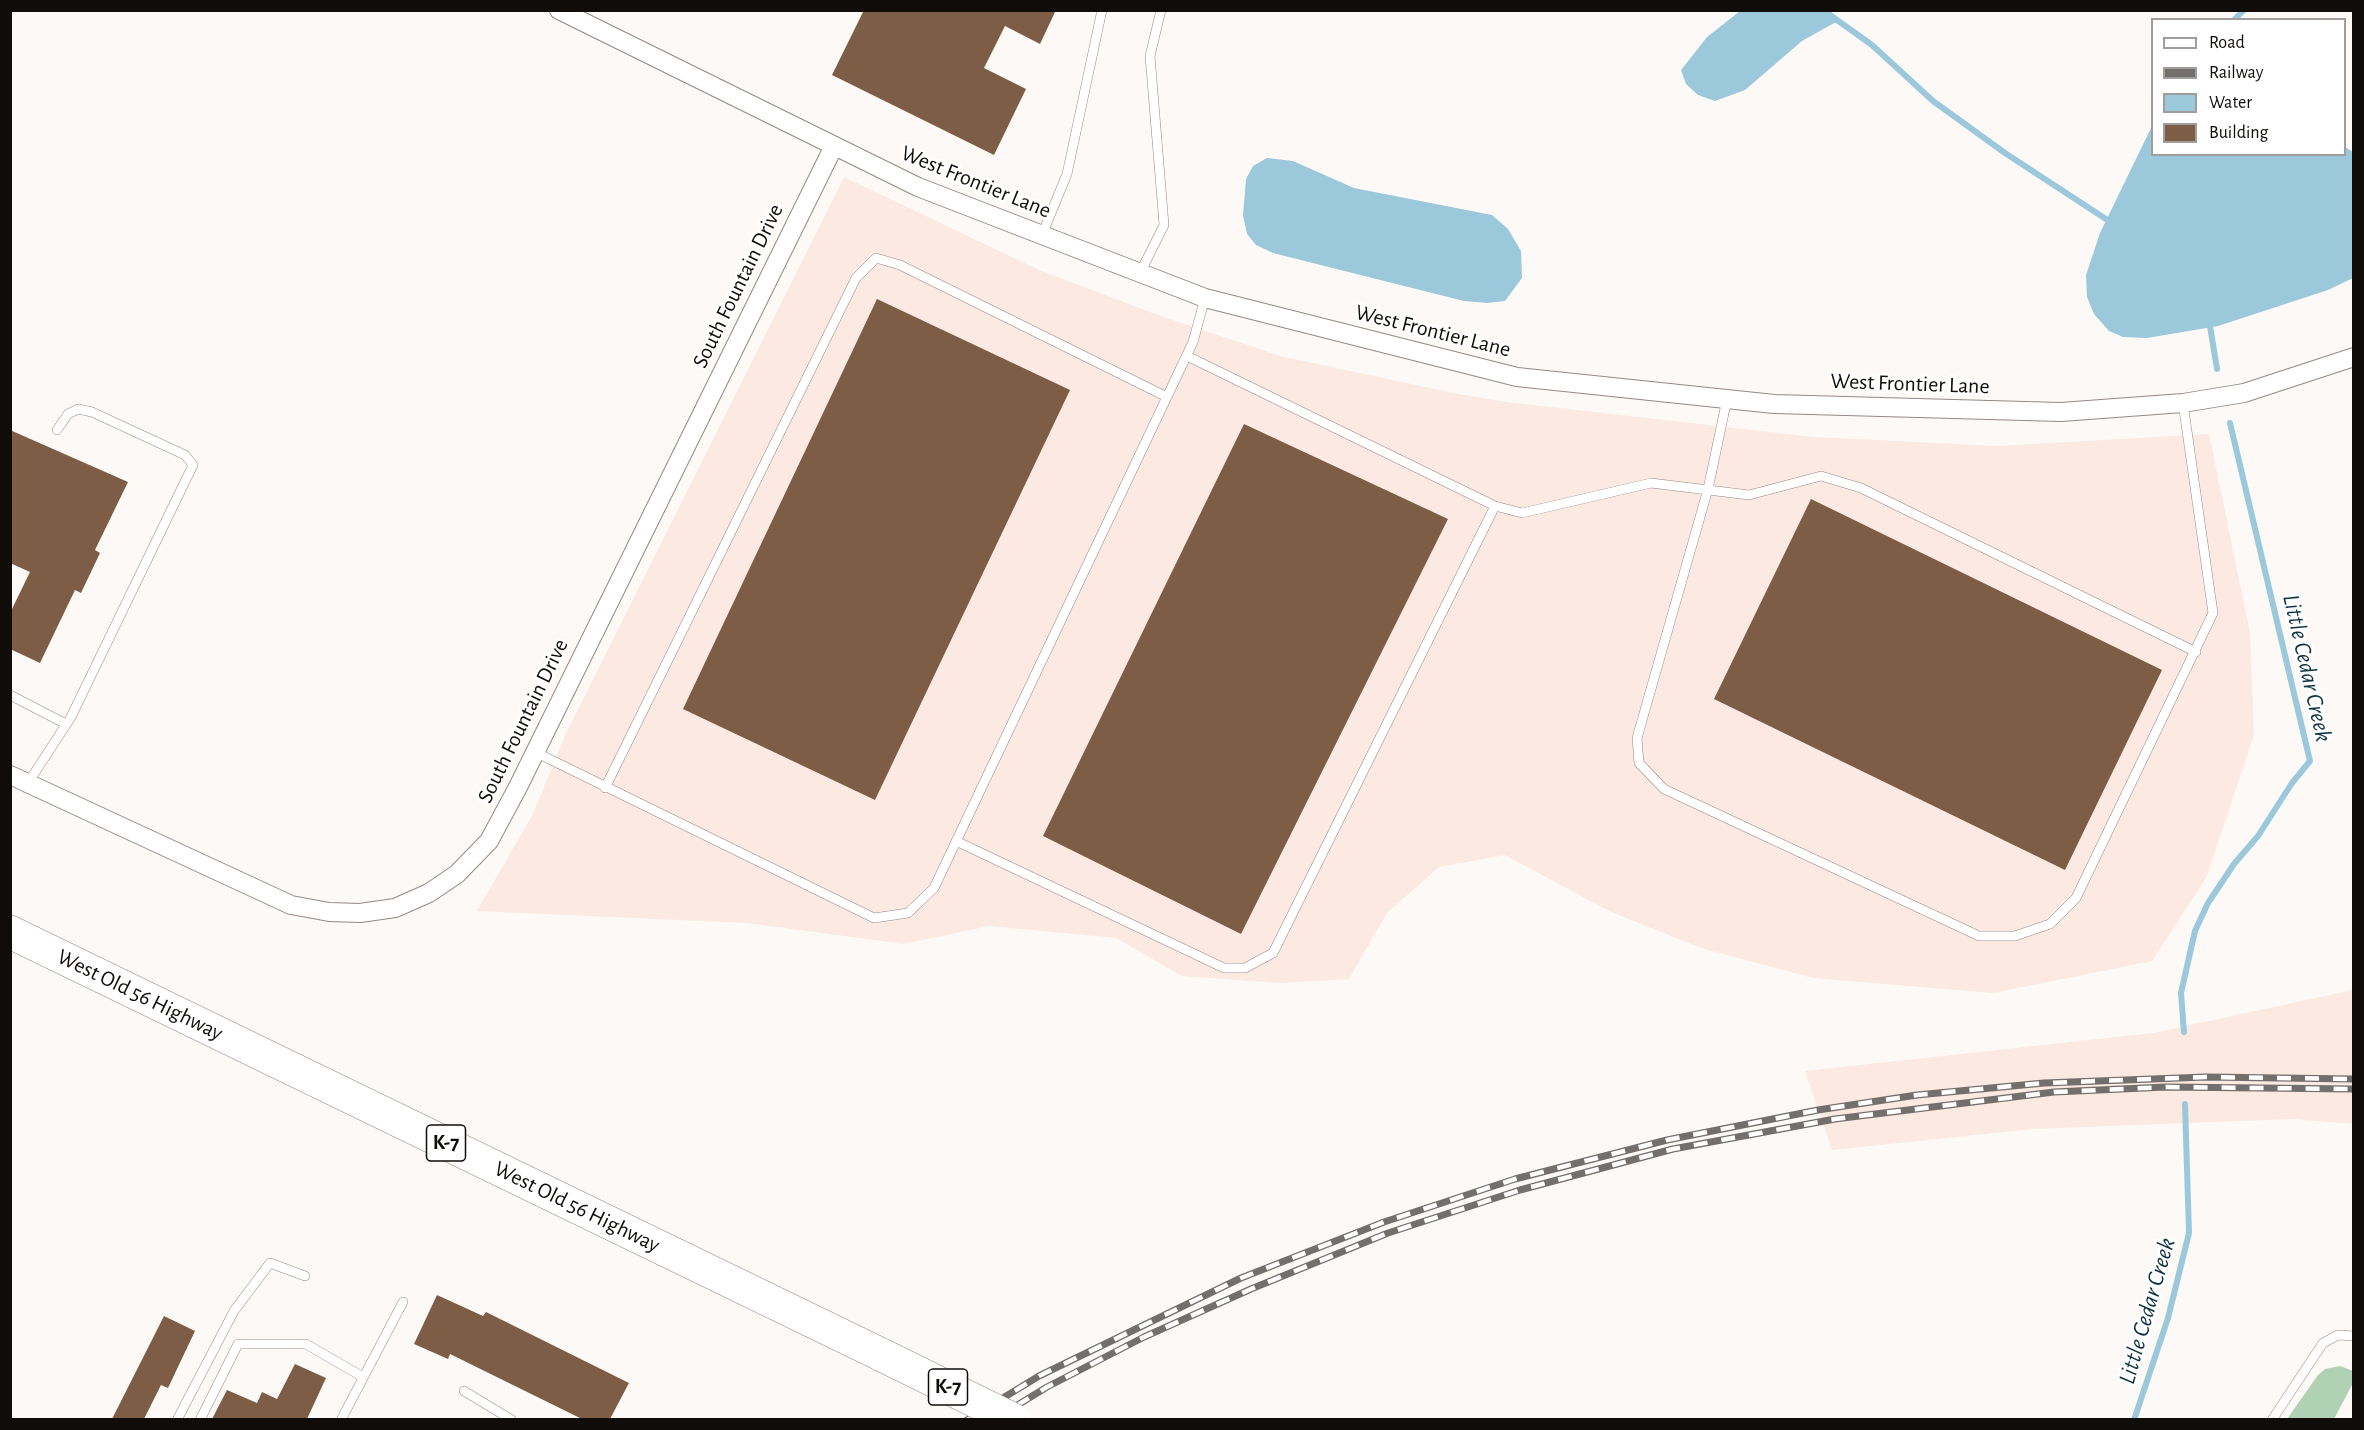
<!DOCTYPE html>
<html>
<head>
<meta charset="utf-8">
<style>
  body { margin:0 }
  #map { position:relative; width:2364px; height:1430px; overflow:hidden; background:#fdf9f7; font-family:"Alegreya Sans",sans-serif }
  canvas { display:block }
  .frame { position:absolute; inset:0; border:12px solid #0f0c0a; pointer-events:none }
  .legend { position:absolute; left:2151px; top:18px; width:195px; height:138px; box-sizing:border-box; background:#fff; border:2px solid #9f9e9d; margin:0; padding:8px 10px; list-style:none; font-size:18px; color:#0f0c0a }
  .legend li { display:flex; align-items:center; gap:12px; height:30px }
  .legend b { width:30px; border:2px solid #9f9e9d }
</style>
</head>
<body>
<div id="map">
<canvas width="2364" height="1430"></canvas>
<div class="frame"></div>
<ul class="legend">
<li><b style="height:8px;background:#fff"></b>Road</li>
<li><b style="height:8px;background:#726f6d"></b>Railway</li>
<li><b style="height:16px;background:#9cc8dc"></b>Water</li>
<li><b style="height:16px;background:#7d5d46"></b>Building</li>
</ul>
</div>
<script>
const context = document.querySelector('canvas').getContext('2d');
context.lineJoin = 'round';
function fillPath(path, color) {
  context.fillStyle = color;
  context.fill(path, 'evenodd');
}
function shape(rows) {
  const path = new Path2D();
  for (const r of rows) {
    path.moveTo(r[0], r[1]);
    for (let i = 2; i < r.length; i += 2) path.lineTo(r[i], r[i + 1]);
  }
  return path;
}
function strokePath(path, color, width, dash) {
  context.strokeStyle = color;
  context.lineWidth = width;
  context.lineCap = dash ? 'butt' : 'round';
  context.setLineDash(dash || []);
  context.stroke(path);
}
function label(font, color, halo, rows, align = 'center') {
  context.font = font + ' "Alegreya Sans",sans-serif';
  context.lineWidth = 6;
  context.setLineDash([]);
  context.textBaseline = 'middle';
  context.strokeStyle = halo;
  context.fillStyle = color;
  for (const [text, x, y, turn = 0] of rows) {
    context.save();
    context.translate(x, y);
    context.rotate((+turn || 0) * Math.PI / 180);
    context.textAlign = isNaN(turn) ? turn : align;
    if (halo) context.strokeText(text, 0, 0);
    context.fillText(text, 0, 0);
    context.restore();
  }
}
const built = shape([
  [844,177,1039,270,1155,314,1280,356,1458,394,1506,402,1814,437,1997,446,2209,434,2250,633,2254,735,2206,878,2152,961,1993,993,1813,978,1701,948,1609,911,1505,855,1439,867,1387,913,1349,979,1280,983,1182,976,1116,938,989,926,904,944,747,923,477,911,533,814,568,729],
  [2353,990,2353,1124,2293,1119,2033,1129,1832,1150,1805,1071,2153,1033]
]);
const green = shape([
  [2340,1366,2353,1371,2353,1383,2334,1419,2287,1419,2318,1375,2325,1369]
]);
const water = shape([
  [1740,11,1831,11,1836,22,1802,41,1745,90,1715,101,1698,95,1686,84,1681,70,1707,37],
  [2152,126,2152,154,2344,154,2345,147,2353,152,2353,278,2328,290,2218,326,2147,338,2123,337,2109,331,2094,314,2087,297,2086,275,2100,233],
  [1267,158,1293,161,1354,188,1492,215,1508,229,1521,251,1522,278,1505,301,1487,303,1464,301,1273,253,1256,245,1247,234,1243,215,1246,179,1253,166]
]);
const stream = shape([
  [1823,10,1872,45,1933,101,2005,153,2112,223],
  [2234,20,2244,10],
  [2209,320,2217,369],
  [2184,1032,2181,993,2195,931,2208,903,2234,864,2258,836,2292,783,2310,761,2230,423],
  [2134,1420,2168,1318,2189,1233,2185,1104]
]);
const building = shape([
  [864,10,1056,10,1040,44,1005,26,984,68,1026,89,994,155,832,75],
  [877,299,1070,390,875,800,683,709],
  [1244,424,1448,519,1241,934,1043,836],
  [10,430,128,482,95,550,100,553,81,593,75,590,40,663,10,649,10,613,30,572,10,563],
  [1811,499,2162,670,2065,870,1714,699],
  [437,1295,483,1316,486,1312,629,1383,610,1419,582,1419,450,1354,448,1359,414,1344],
  [164,1316,195,1331,168,1388,161,1385,144,1419,112,1419],
  [295,1364,326,1378,307,1419,212,1419,227,1390,257,1403,262,1392,277,1399]
]);
const lane = shape([
  [1042,235,1067,174,1102,10],
  [1140,273,1164,225,1150,56,1161,10],
  [1187,356,1495,506,1522,513,1651,483,1749,495,1821,476,1861,488,2196,652],
  [1727,399,1708,489,1637,738,1639,763,1664,789,1979,936,2015,936,2050,924,2076,898,2213,613,2183,403],
  [10,695,66,724],
  [535,752,874,918,908,913,934,888,1193,342,1205,298],
  [28,783,71,717,193,465,185,455,92,412,78,409,68,414,57,430],
  [605,788,856,278,876,258,900,265,1167,397],
  [956,841,1224,968,1245,968,1273,953,1495,506],
  [464,1391,512,1420],
  [177,1420,234,1311,270,1263,305,1276],
  [200,1420,238,1344,306,1344,363,1377],
  [341,1420,403,1302],
  [2272,1420,2323,1343,2338,1335,2354,1336]
]);
const street = shape([
  [559,10,918,187,1205,298,1517,377,1774,404,2061,412,2183,403,2244,393,2354,357],
  [10,775,291,905,329,912,360,913,395,908,429,893,457,874,489,841,518,787,834,146]
]);
const highway = shape([
  [10,932,882,1355]
]);
const rail = shape([
  [967,1420,1039,1376,1241,1278,1384,1222,1515,1179,1667,1140,1818,1110,1917,1095,2044,1083,2206,1077,2354,1079],
  [993,1420,1047,1387,1144,1337,1251,1289,1388,1233,1520,1190,1673,1149,1835,1119,2054,1092,2166,1087,2354,1089]
]);
const highwayBridge = shape([
  [882,1355,1014,1420]
]);
const shields = [
  [446,1143,39],
  [948,1387,39]
];
const shieldNames = [
  ["K-7",446,1143],
  ["K-7",948,1387]
];
const streetNames = [
  ["West Frontier Lane",976,182,22],
  ["South Fountain Drive",738,286,-64],
  ["West Frontier Lane",1433,331,14],
  ["West Frontier Lane",1910,384,2],
  ["South Fountain Drive",523,721,-64],
  ["West Old 56 Highway",140,995,26],
  ["West Old 56 Highway",577,1207,26]
];
const waterNames = [
  ["Little Cedar Creek",2307,668,77],
  ["Little Cedar Creek",2147,1311,-74]
];
fillPath(built, '#fce9e1');
fillPath(green, '#b1d1b5');
fillPath(water, '#9cc8dc');
strokePath(stream, '#9cc8dc', 6);
fillPath(building, '#7d5d46');
strokePath(lane, '#948986', 10);
strokePath(street, '#948986', 20);
strokePath(highway, '#948986', 34);
strokePath(lane, '#fff', 9);
strokePath(street, '#fff', 18);
strokePath(highway, '#fff', 33);
strokePath(rail, '#726f6d', 7);
strokePath(rail, '#fff', 4.5, [14]);
strokePath(highwayBridge, '#948986', 34, []);
strokePath(highwayBridge, '#fff', 33);
for (const [x, y, w] of shields) {
  const box = new Path2D();
  box.roundRect(x - w / 2, y - 18, w, 36, 4.5);
  context.fillStyle = '#fff';
  context.fill(box);
  strokePath(box, '#0f0c0a', 1.5);
}
label('bold 21px', '#0f0c0a', null, shieldNames);
label('22px', '#0f0c0a', '#fff', streetNames);
label('italic 24px', '#0e3444', '#fff', waterNames);
</script>
</body>
</html>
